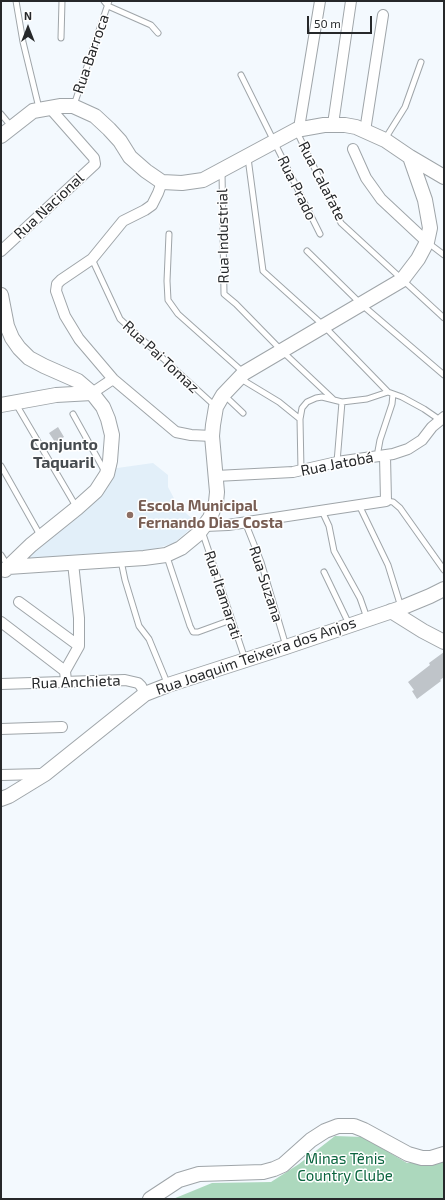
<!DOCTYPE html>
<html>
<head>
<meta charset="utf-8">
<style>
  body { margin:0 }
  #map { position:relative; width:445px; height:1200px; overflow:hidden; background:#f3f9fe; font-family:"Exo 2",sans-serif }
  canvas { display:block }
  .frame { position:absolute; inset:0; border:2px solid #26282a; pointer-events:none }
  .north { position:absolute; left:8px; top:8px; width:40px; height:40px; -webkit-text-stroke:3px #fff; paint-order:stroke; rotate:0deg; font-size:11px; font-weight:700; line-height:16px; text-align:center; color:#26282a }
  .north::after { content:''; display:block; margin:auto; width:14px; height:18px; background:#26282a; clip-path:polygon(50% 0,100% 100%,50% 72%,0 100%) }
  .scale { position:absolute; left:307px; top:16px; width:65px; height:18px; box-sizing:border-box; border:2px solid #26282a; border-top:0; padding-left:5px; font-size:12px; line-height:14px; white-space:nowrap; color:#26282a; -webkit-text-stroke:3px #fff; paint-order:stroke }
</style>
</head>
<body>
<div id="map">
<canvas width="445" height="1200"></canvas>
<div class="frame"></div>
<div class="north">N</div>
<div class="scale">50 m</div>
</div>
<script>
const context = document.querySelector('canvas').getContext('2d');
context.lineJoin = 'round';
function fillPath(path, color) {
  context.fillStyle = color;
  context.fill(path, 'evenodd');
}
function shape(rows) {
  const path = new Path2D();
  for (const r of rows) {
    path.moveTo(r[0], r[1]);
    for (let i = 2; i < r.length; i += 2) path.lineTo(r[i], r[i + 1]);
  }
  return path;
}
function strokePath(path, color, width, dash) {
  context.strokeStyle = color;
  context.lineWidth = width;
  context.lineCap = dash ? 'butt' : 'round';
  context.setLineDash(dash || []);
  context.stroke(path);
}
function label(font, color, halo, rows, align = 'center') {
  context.font = font + ' "Exo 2",sans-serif';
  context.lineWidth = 3;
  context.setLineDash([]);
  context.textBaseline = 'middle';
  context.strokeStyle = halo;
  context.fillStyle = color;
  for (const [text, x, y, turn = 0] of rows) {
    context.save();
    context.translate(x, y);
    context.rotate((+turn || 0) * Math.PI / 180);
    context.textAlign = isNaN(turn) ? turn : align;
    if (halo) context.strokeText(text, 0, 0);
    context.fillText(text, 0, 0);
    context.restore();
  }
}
const built = shape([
  [153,463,168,475,168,487,178,506,197,523,174,543,148,551,21,565,21,557,110,469]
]);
const green = shape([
  [335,1136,363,1137,407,1163,444,1161,444,1199,173,1199,212,1183,271,1182,299,1164]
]);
const building = shape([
  [58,427,64,437,55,442,49,433],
  [444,652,444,677,440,680,441,681,417,699,412,691,414,690,408,682,430,665,429,663]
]);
const lane = shape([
  [16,1,23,42,39,108],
  [104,1,108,6,151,25,158,33],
  [61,38,62,1],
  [241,75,320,234],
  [74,105,109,1],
  [1,114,11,126],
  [297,132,341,223,444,318],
  [385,139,405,107,421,62],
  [248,158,263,271,323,325,388,392],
  [222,172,224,294,236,304,281,350,333,399],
  [169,234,167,281,168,300,178,314,243,372],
  [427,242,444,255],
  [307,251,361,304,444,375],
  [92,259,120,319,215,406],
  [241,379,279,402,300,419,302,408,307,402,316,398,322,397,342,402,367,399,388,392,402,397,424,409,440,420],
  [224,395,243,413],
  [16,404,77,508],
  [73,414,104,470],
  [300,419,301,470],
  [379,456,378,451,380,440,392,404,393,394],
  [337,462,342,402],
  [1,466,40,535],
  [386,501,393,502,400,508,444,570],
  [359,505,388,565,401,607],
  [322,511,329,526,334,551,360,598,367,618],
  [245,522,261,562,286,646],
  [202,531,245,659],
  [1,555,8,566],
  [167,557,190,626,193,632,198,632,231,620],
  [121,561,125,580,139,626,149,639,168,685],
  [324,572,349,624]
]);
const street = shape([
  [333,124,351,1],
  [299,128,320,1],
  [365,131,383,15],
  [353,149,366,178,381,199,427,242],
  [162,182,158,193,152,205,145,210,123,221,92,259,61,280,57,284,56,291,65,316,79,339,113,379,176,432,191,435,212,436],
  [1,251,95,164,94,158,49,107],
  [92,393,113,379],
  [216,476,293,472,337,462,393,454,408,449,422,440,432,427,444,417],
  [205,526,228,525,386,501,385,456],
  [19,602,79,646],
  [1,622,65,671],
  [66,681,65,671,79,646,79,618,73,563],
  [1,684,125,680,138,683,141,686,145,694],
  [1,729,62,727],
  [1,775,43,774]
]);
const secondary = shape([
  [1,136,33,111,61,106,73,106,95,116,109,129,120,141,130,157,146,171,162,182,182,183,203,180,296,130,324,125,345,125,356,127,385,140,410,157,444,177],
  [1,295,7,326,12,338,19,348,29,358,44,366,78,381,92,393],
  [1,405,56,395,92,393,103,407,108,419,112,435,110,461,107,474,96,491,77,508,31,545,5,570],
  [8,567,144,558,166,555,181,548,198,534,210,518,216,502,217,492,212,436,213,425,216,407,223,395,244,373,402,280,418,259,427,242,430,228,425,200,410,157],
  [391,611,423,631,444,642],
  [1,799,9,796,45,774,145,694,168,685,286,647,401,608,430,596,444,589],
  [150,1199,179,1180,199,1174,263,1172,274,1169,283,1165,311,1140,325,1131,338,1126,354,1126,364,1130,408,1154,422,1158,431,1158,444,1154]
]);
const markers = [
  [130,515,4,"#8d6e63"]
];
const streetNames = [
  ["Rua Barroca",91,54,-71],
  ["Rua Calafate",322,181,63],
  ["Rua Prado",297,188,64],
  ["Rua Nacional",49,206,-43],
  ["Rua Industrial",223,236,-91],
  ["Rua Pai Tomaz",161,357,43],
  ["Rua Jatobá",337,464,-11],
  ["Rua Suzana",266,584,72],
  ["Rua Itamarati",223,595,72],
  ["Rua Joaquim Teixeira dos Anjos",256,656,-19],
  ["Rua Anchieta",76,682,-2]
];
const educationNames = [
  ["Escola Municipal",138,506],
  ["Fernando Dias Costa",138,523]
];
const parkNames = [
  ["Minas Tênis",345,1159],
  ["Country Clube",345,1176]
];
const neighbourhoodNames = [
  ["Conjunto",64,445],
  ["Taquaril",64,463]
];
fillPath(built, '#e2eff9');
fillPath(green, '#acd8bd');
fillPath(building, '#bfc4c9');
strokePath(lane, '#9fa5a9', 7);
strokePath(street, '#9fa5a9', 12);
strokePath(secondary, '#9fa5a9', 16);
strokePath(lane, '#fff', 5);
strokePath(street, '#fff', 10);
strokePath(secondary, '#fff', 14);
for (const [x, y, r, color] of markers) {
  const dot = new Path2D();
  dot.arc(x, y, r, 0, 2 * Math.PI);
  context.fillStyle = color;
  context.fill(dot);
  strokePath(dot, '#fff', 1.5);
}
label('15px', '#26282a', '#fff', streetNames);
label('bold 15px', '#785e54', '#fff', educationNames, 'left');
label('15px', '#0a643e', '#fff', parkNames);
label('bold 16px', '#474c50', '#fff', neighbourhoodNames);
</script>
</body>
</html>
